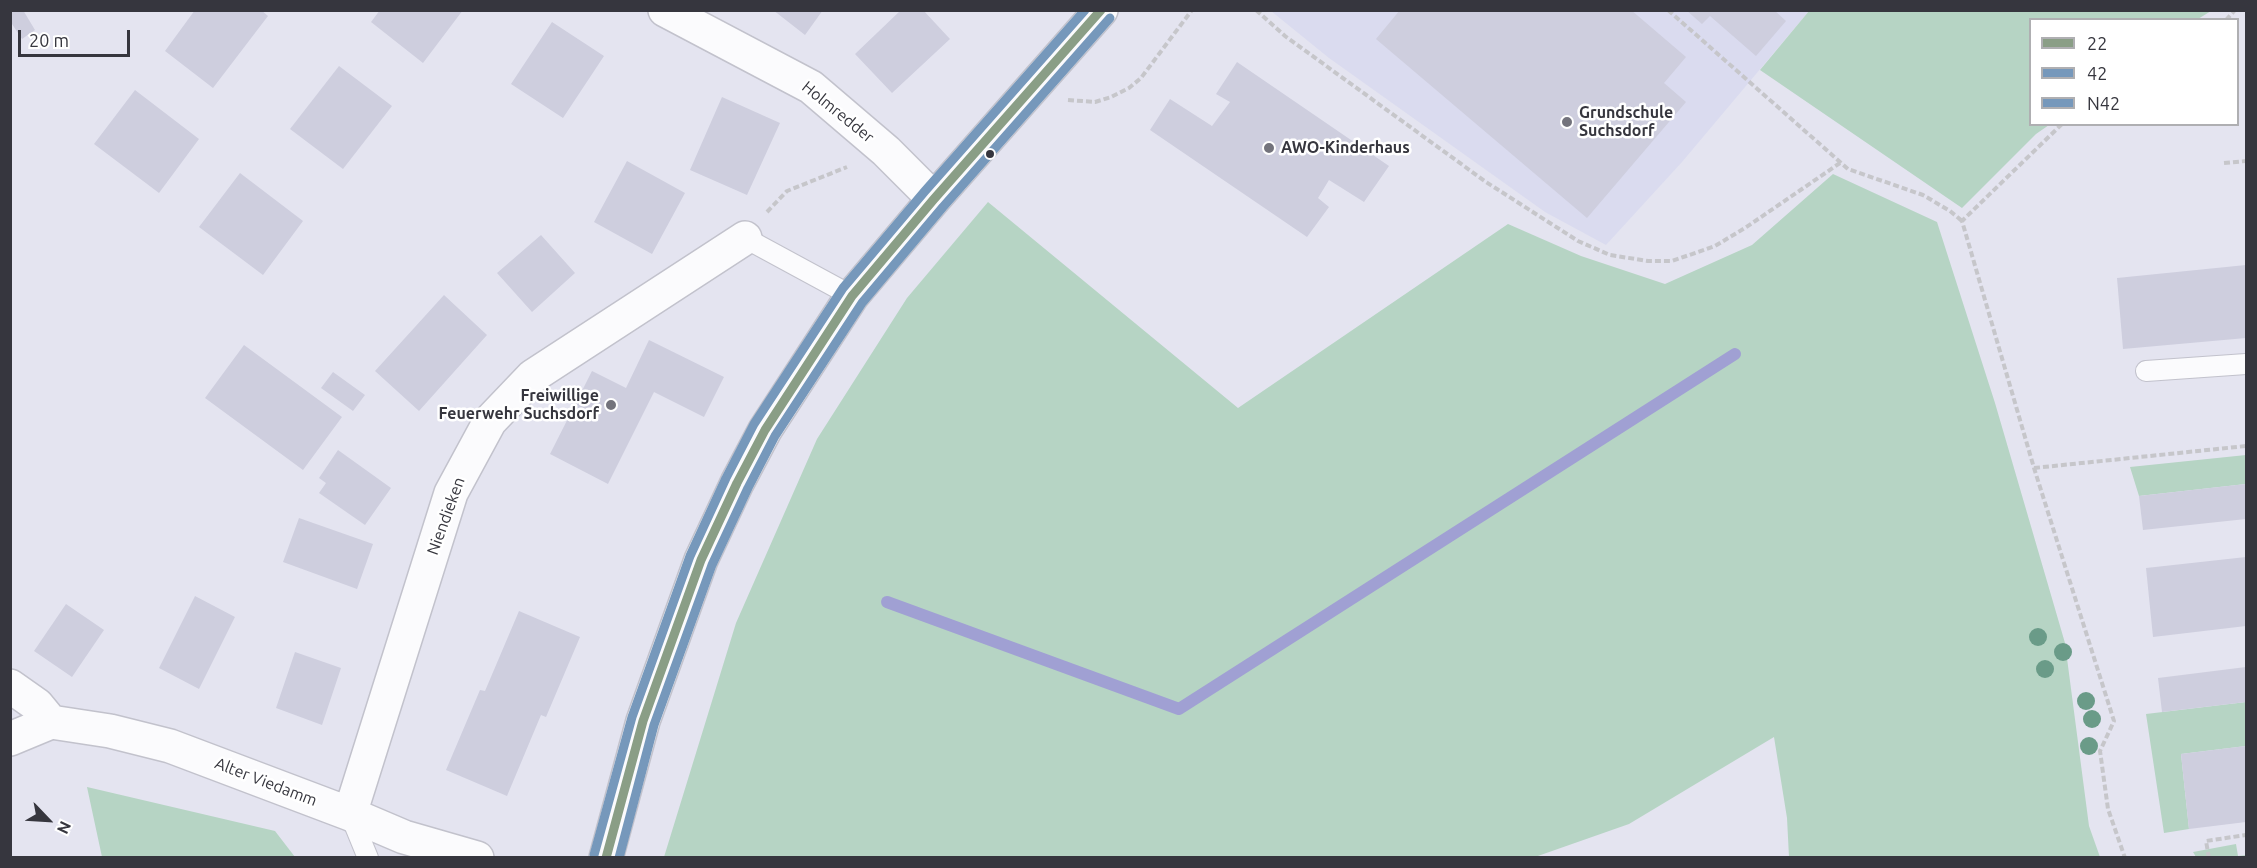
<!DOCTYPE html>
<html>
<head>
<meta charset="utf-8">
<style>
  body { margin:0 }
  #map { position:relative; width:2257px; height:868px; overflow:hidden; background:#e4e4f0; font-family:Ubuntu,sans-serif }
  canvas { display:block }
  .frame { position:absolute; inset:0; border:12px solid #36363e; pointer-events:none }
  .legend { position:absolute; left:2029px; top:18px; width:210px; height:108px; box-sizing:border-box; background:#fff; border:2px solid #afafb2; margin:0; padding:8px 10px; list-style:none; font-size:18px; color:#36363e }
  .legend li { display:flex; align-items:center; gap:12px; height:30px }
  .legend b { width:30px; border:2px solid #afafb2 }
  .north { position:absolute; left:18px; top:790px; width:60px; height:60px; -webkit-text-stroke:4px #fff; paint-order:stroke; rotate:115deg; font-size:16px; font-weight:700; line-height:24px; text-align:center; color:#36363e }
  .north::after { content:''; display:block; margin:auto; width:21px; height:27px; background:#36363e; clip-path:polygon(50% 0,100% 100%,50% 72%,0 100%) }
  .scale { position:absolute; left:18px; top:30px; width:112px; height:27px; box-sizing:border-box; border:3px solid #36363e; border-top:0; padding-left:8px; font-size:18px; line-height:21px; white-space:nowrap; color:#36363e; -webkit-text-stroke:4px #fff; paint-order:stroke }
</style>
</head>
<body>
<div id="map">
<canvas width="2257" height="868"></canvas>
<div class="frame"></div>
<ul class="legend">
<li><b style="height:8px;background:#8a9e86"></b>22</li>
<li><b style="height:8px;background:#7698bb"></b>42</li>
<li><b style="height:8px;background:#7698bb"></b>N42</li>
</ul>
<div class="north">N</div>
<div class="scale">20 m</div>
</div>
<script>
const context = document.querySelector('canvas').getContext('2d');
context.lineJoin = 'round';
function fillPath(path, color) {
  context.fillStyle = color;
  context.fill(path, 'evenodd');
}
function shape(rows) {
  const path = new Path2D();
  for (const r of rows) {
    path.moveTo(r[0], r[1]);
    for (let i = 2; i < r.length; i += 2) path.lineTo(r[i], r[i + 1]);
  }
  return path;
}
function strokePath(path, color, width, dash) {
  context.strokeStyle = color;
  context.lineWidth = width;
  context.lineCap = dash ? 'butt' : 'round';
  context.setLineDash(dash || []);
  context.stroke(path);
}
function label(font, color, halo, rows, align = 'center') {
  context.font = font + ' Ubuntu,sans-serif';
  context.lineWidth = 5;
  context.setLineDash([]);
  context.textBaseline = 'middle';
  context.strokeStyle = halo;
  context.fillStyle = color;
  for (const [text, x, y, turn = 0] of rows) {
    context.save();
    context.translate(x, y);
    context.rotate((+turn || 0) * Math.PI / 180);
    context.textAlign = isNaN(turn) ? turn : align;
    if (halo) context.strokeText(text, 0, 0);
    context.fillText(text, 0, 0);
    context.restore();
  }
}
const built = shape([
  [1271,11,1809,11,1682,162,1606,245,1545,212,1329,58]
]);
const green = shape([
  [1809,11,1809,10,2211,11,2198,19,2030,20,2030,124,2049,125,2036,134,1962,208,1760,70],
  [1833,174,1937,222,1995,403,2065,643,2089,826,2100,857,1789,857,1787,818,1774,737,1629,824,1535,857,664,857,736,623,817,439,907,298,988,202,1238,408,1508,224,1581,256,1665,284,1752,245],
  [2246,455,2246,484,2139,496,2130,467],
  [2246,702,2246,746,2181,754,2189,829,2164,833,2146,714],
  [87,787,275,831,295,857,102,857],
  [2236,844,2238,856,2246,855,2246,857,2196,857,2193,852]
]);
const stream = shape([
  [887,602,1179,709,1735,354]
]);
const building = shape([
  [10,10,23,10,35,30,22,39,10,21],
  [195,10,261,10,268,16,213,88,165,51],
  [380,10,463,10,423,63,371,22],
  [773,10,823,10,805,35],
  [901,10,923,10,950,39,892,93,855,54],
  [1400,10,1631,10,1686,57,1664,83,1686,102,1587,218,1376,39],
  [1686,10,1774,10,1786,21,1756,56,1710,16,1702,24],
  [552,22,604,56,563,118,511,84],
  [1237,62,1389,166,1364,202,1329,180,1318,198,1329,207,1307,237,1150,130,1170,99,1212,126,1230,102,1216,94],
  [339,66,392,106,343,169,290,129],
  [135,90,199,139,159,193,94,144],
  [722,97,780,123,747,195,690,170],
  [627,161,685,193,652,254,594,222],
  [240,173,303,221,263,275,199,227],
  [541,235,575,273,532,312,497,273],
  [2246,265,2246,338,2123,349,2117,278],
  [444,295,487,335,419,411,375,371],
  [649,340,724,377,704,417,654,392,608,484,550,454,592,371,626,388],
  [244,345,342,417,303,470,205,398],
  [333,372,365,395,353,411,321,388],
  [338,450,391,488,365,525,319,493,326,483,319,478],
  [2246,484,2246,519,2143,530,2139,496],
  [299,518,373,544,357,589,283,562],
  [2246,557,2246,626,2153,637,2146,568],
  [195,596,235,617,199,689,159,668],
  [66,604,104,630,72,677,34,651],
  [519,611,580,637,546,717,541,715,507,796,446,770,480,690,485,691],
  [295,652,341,668,322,725,276,708],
  [2246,667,2246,702,2162,712,2158,678],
  [2246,746,2246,822,2189,829,2181,754]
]);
const path = shape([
  [1256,10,1285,36,1486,182,1578,241,1610,255,1648,261,1672,261,1715,246,1745,228,1840,163],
  [1668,10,1848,169,1923,195,1950,211,1962,221],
  [2226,20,2235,10],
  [1068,100,1095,102,1111,97,1129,88,1141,78,1192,10],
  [2062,124,1962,221,2034,468,2114,721,2100,751,2108,809,2125,858],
  [2224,163,2246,161],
  [767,212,787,191,847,167],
  [2034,468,2246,446],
  [2209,858,2206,841,2246,835]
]);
const service = shape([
  [745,238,852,296],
  [2146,371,2246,364],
  [350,814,368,858]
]);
const minor = shape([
  [665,10,811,87,886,151,934,199],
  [10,686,37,705,51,722],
  [10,739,51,722,110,731,170,746,350,814,404,837,477,858],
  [350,814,451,493,490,421,533,376,745,238],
  [606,858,643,721,701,560,737,483,765,430,852,296,934,199,1101,10]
]);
const bus1 = shape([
  [606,858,643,721,701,560,737,483,765,430,852,296,934,199,1101,10]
]);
const bus2 = shape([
  [619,858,654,725,712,565,748,488,775,436,862,303,943,207,1110,18]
]);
const bus3 = shape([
  [594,855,632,717,690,556,726,478,754,424,843,288,925,191,1085,10]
]);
const trees = [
  [2038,637],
  [2063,652],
  [2045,669],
  [2086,701],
  [2092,719],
  [2089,746]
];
const markers = [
  [1567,122,6,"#73737c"],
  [1269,148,6,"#73737c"],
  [990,154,5,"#36363e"],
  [611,405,6,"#73737c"]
];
const streetNames = [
  ["Holmredder",838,112,39],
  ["Niendieken",446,516,-70],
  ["Alter Viedamm",266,782,21]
];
const poiNames = [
  ["Grundschule",1579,113],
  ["Suchsdorf",1579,131],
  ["AWO-Kinderhaus",1281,148],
  ["Freiwillige",599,396,"right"],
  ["Feuerwehr Suchsdorf",599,414,"right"]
];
fillPath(built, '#dadbef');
fillPath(green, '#b6d4c4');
strokePath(stream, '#a0a0d3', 12);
fillPath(building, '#cecede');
strokePath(service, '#c2c2cc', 22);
strokePath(minor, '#c2c2cc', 36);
strokePath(path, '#c6c6ca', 4, [6, 3]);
strokePath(service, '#fbfbfd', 20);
strokePath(minor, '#fbfbfd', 33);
strokePath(bus1, '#8a9e86', 9);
strokePath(bus2, '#7698bb', 9);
strokePath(bus3, '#7698bb', 9);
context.fillStyle = '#6a9b88';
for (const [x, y] of trees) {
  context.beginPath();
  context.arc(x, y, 9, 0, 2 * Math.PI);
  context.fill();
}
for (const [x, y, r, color] of markers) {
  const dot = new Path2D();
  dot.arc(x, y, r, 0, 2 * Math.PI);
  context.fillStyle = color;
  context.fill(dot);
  strokePath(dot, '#fff', 2);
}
label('16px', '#36363e', '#fff', streetNames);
label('bold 16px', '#36363e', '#fff', poiNames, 'left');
</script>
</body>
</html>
